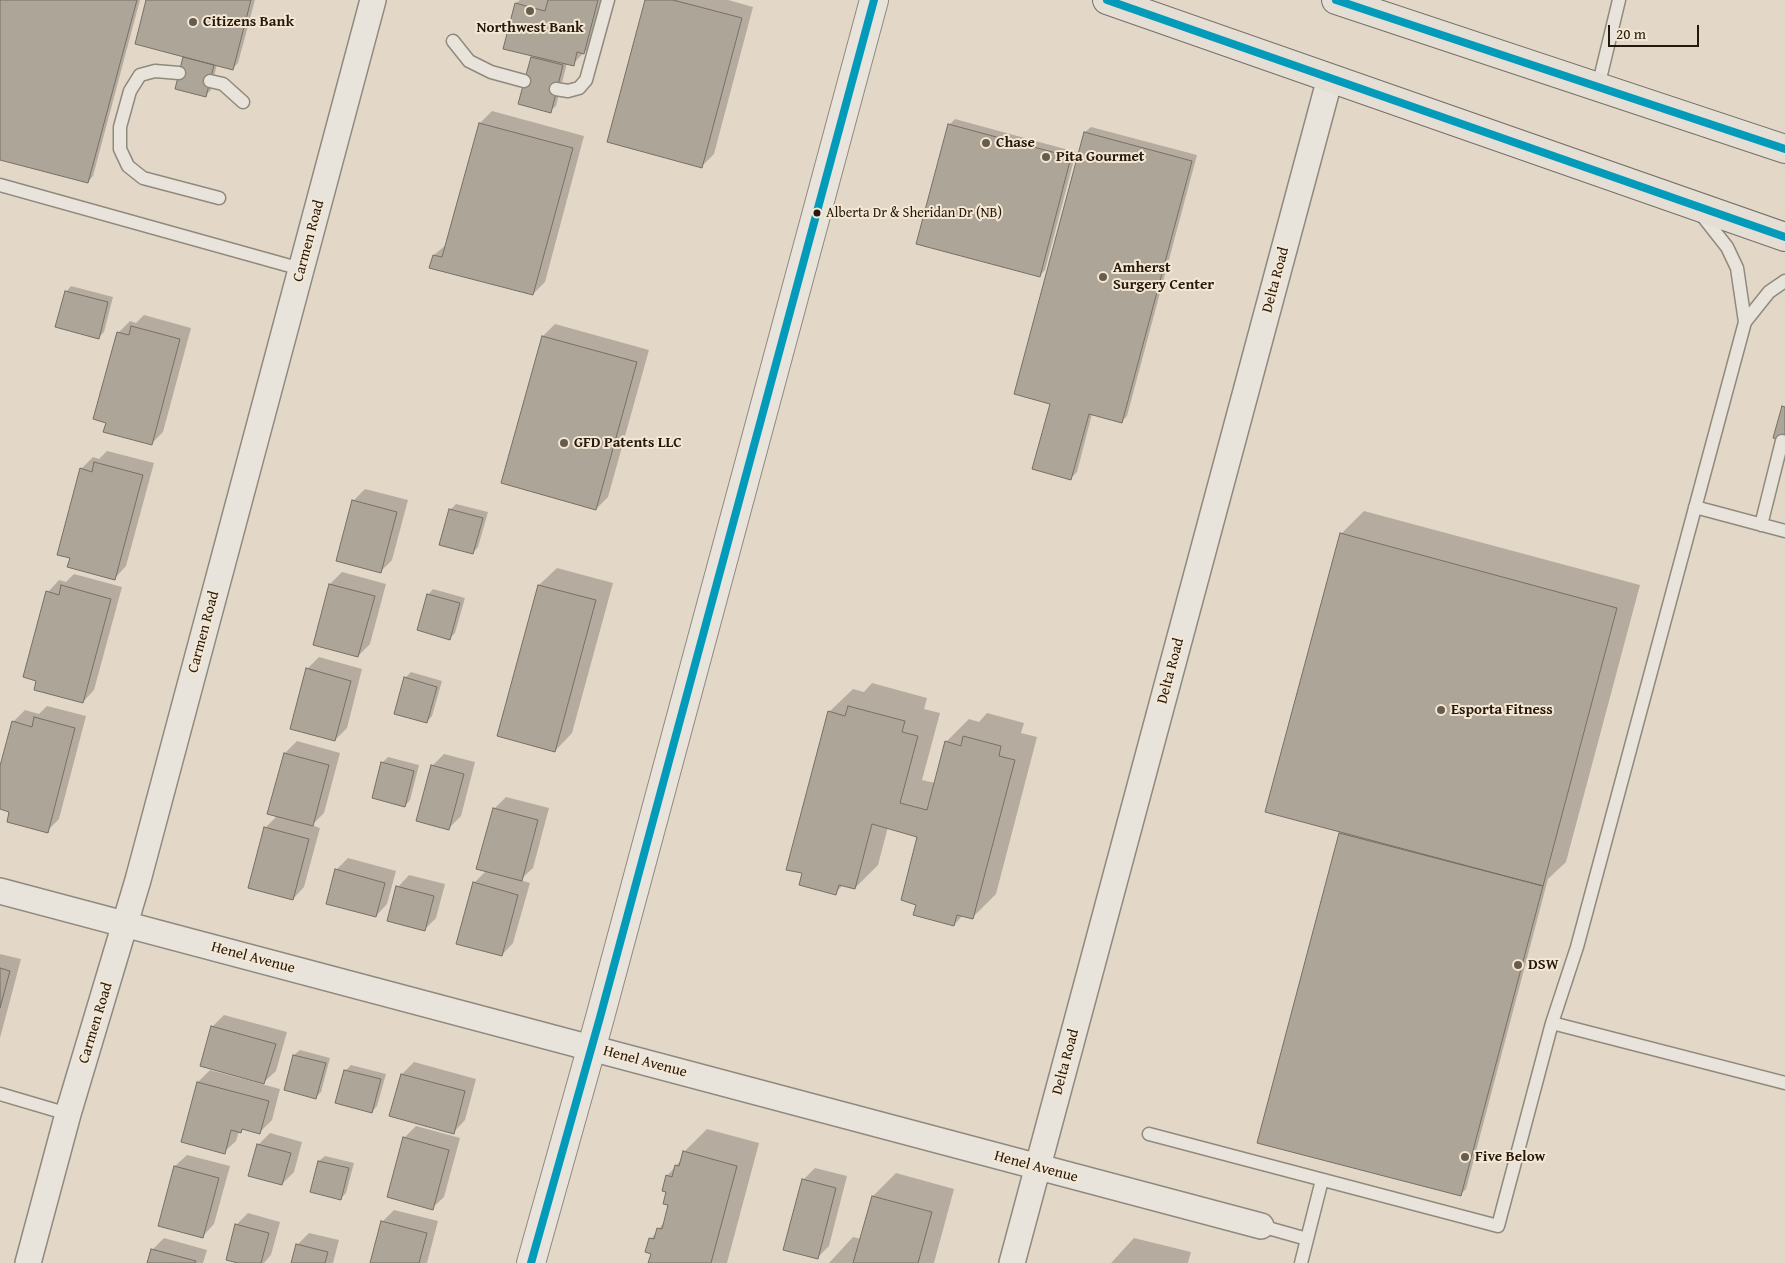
<!DOCTYPE html>
<html>
<head>
<meta charset="utf-8">
<style>
  body { margin:0 }
  #map { position:relative; width:1785px; height:1263px; overflow:hidden; background:#e3d8c7; font-family:"Gentium Book Plus",serif }
  canvas { display:block }
  .scale { position:absolute; left:1608px; top:25px; width:91px; height:22px; box-sizing:border-box; border:2px solid #25190d; border-top:0; padding-left:6px; font-size:15px; line-height:18px; white-space:nowrap; color:#25190d; -webkit-text-stroke:4px #f4e7d3; paint-order:stroke }
</style>
</head>
<body>
<div id="map">
<canvas width="1785" height="1263"></canvas>
<div class="scale">20 m</div>
</div>
<script>
const context = document.querySelector('canvas').getContext('2d');
context.lineJoin = 'round';
function fillPath(path, color) {
  context.fillStyle = color;
  context.fill(path, 'evenodd');
}
function shape(rows) {
  const path = new Path2D();
  for (const r of rows) {
    path.moveTo(r[0], r[1]);
    for (let i = 2; i < r.length; i += 2) path.lineTo(r[i], r[i + 1]);
  }
  return path;
}
function strokePath(path, color, width, dash) {
  context.strokeStyle = color;
  context.lineWidth = width;
  context.lineCap = dash ? 'butt' : 'round';
  context.setLineDash(dash || []);
  context.stroke(path);
}
function label(font, color, halo, rows, align = 'center') {
  context.font = font + ' "Gentium Book Plus",serif';
  context.lineWidth = 4;
  context.setLineDash([]);
  context.textBaseline = 'middle';
  context.strokeStyle = halo;
  context.fillStyle = color;
  for (const [text, x, y, turn = 0] of rows) {
    context.save();
    context.translate(x, y);
    context.rotate((+turn || 0) * Math.PI / 180);
    context.textAlign = isNaN(turn) ? turn : align;
    if (halo) context.strokeText(text, 0, 0);
    context.fillText(text, 0, 0);
    context.restore();
  }
}
const shadow = shape([
  [0,0,140,0,93,176,88,182,0,158],
  [148,0,255,0,238,63,233,68,217,64,211,90,205,96,177,89,185,56],
  [520,0,606,0,596,40,573,64,567,63,556,106,550,111,516,3],
  [646,0,728,0,753,7,714,154,702,166],
  [492,111,584,136,545,282,533,294,434,255,447,244,480,123],
  [955,119,1076,152,1045,270,1039,276,949,125],
  [1091,127,1197,155,1127,416,1121,422,1092,414,1077,472,1071,478,1051,403,1016,393,1085,132],
  [71,286,113,297,104,332,98,338,66,292],
  [144,315,191,328,163,432,151,444,118,333,130,321,136,323],
  [555,324,649,350,608,497,596,509,503,483,543,336],
  [107,451,154,463,126,566,115,578,81,469,93,457,99,459],
  [365,489,408,500,392,560,380,572,353,501],
  [456,504,488,512,478,547,473,553,450,510],
  [1364,511,1640,585,1566,862,1548,879,1466,1189,1460,1195,1340,833,1342,832,1341,534],
  [557,568,613,583,572,733,555,751,539,585],
  [342,572,386,584,370,644,358,656,315,644,330,584],
  [74,574,122,587,94,690,83,702,48,592,59,580,66,582],
  [433,589,465,598,455,633,450,638,428,595],
  [319,657,362,669,347,728,335,740,307,669],
  [411,672,442,681,432,716,427,722,405,678],
  [872,683,927,698,924,709,940,713,922,780,935,783,946,742,969,719,979,722,987,713,1024,723,1021,733,1037,737,996,894,973,917,963,915,954,925,918,904,919,836,888,827,878,865,855,888,843,885,835,893,829,712,853,689,864,692],
  [47,706,86,716,59,819,47,831,11,811,0,808,0,771,13,722,25,710,39,714],
  [297,741,340,753,324,813,312,825,320,828,304,887,293,899,265,828,278,815,285,753],
  [444,754,475,762,461,816,449,828,432,766],
  [388,757,419,765,410,800,405,806,382,763],
  [506,797,549,808,533,868,520,880,530,883,513,943,502,955,474,883,487,870,494,809],
  [348,858,396,871,387,904,376,916,336,870],
  [409,875,445,884,436,918,425,929,398,887],
  [0,954,21,959,0,1038],
  [224,1015,287,1032,276,1071,264,1082,212,1027],
  [300,1050,330,1058,321,1092,316,1097,285,1089,294,1055],
  [414,1062,476,1079,465,1120,454,1132,402,1074],
  [351,1065,386,1074,377,1106,372,1112,337,1102,346,1070],
  [210,1070,280,1089,272,1120,260,1132,244,1128,239,1131,236,1141,224,1152,198,1082],
  [416,1126,460,1138,444,1197,432,1208,404,1138],
  [707,1129,759,1143,727,1263,649,1263,652,1253,651,1239,665,1221,670,1204,667,1176,682,1159,684,1152],
  [270,1133,302,1142,294,1172,282,1184,258,1145],
  [187,1155,230,1166,214,1224,203,1236,175,1166],
  [325,1156,354,1163,346,1193,341,1198,319,1161],
  [815,1168,847,1176,829,1246,817,1258,803,1180],
  [896,1173,954,1189,934,1263,829,1263,853,1237,861,1239,873,1196],
  [394,1210,438,1221,427,1263,371,1263,382,1222],
  [248,1213,280,1222,271,1255,264,1263,243,1263,236,1225],
  [309,1233,339,1240,333,1263,293,1263,297,1245],
  [164,1238,207,1250,203,1263,148,1263,152,1250],
  [1134,1238,1191,1252,1188,1263,1111,1263]
]);
const building = shape([
  [0,0,137,0,88,183,0,160,0,0],
  [146,0,251,0,233,70,135,44,146,0],
  [548,0,598,0,584,54,577,52,574,66,503,49,515,3,545,11,548,0],
  [645,0,673,0,742,18,702,168,607,142,645,0],
  [183,57,214,65,206,97,175,89,183,57],
  [531,57,563,65,551,113,518,104,531,57],
  [479,123,573,148,533,295,429,268,433,255,442,257,479,123],
  [948,124,1071,157,1040,277,916,244,948,124],
  [1084,132,1192,161,1122,423,1089,414,1071,480,1032,469,1050,404,1014,394,1084,132],
  [65,291,108,302,99,339,55,327,65,291],
  [131,326,180,339,152,445,103,432,106,423,93,419,117,332,129,335,131,326],
  [542,336,637,362,596,510,501,483,542,336],
  [1782,406,1785,407,1785,442,1773,438,1782,406],
  [94,462,143,475,115,580,67,567,70,558,57,555,80,468,92,472,94,462],
  [352,500,397,512,381,573,336,561,352,500],
  [449,509,483,518,473,554,439,545,449,509],
  [1340,533,1617,608,1543,886,1265,812,1340,533],
  [329,584,375,596,358,657,313,645,329,584],
  [61,585,111,599,83,703,34,690,36,681,23,677,46,591,59,595,61,585],
  [538,585,596,600,555,752,497,736,538,585],
  [427,594,460,603,450,640,417,630,427,594],
  [306,668,351,681,335,741,290,729,306,668],
  [404,677,437,687,427,723,394,714,404,677],
  [848,706,905,721,902,732,918,736,900,803,927,810,945,741,961,746,963,736,1001,746,999,756,1015,760,973,919,957,915,954,926,913,915,916,905,901,900,917,837,872,824,855,889,839,885,836,895,799,885,802,873,786,870,828,711,845,716,848,706],
  [34,717,75,728,48,833,7,822,9,812,0,809,0,766,12,721,32,727,34,717],
  [284,753,329,765,313,826,267,814,284,753],
  [381,762,414,771,405,807,372,798,381,762],
  [431,765,464,774,449,830,416,821,431,765],
  [493,808,538,820,522,881,476,869,493,808],
  [264,827,309,839,293,900,248,888,264,827],
  [1339,833,1543,886,1461,1196,1257,1143,1339,833],
  [335,869,385,883,376,917,326,904,335,869],
  [473,882,518,895,502,956,456,944,473,882],
  [396,886,434,896,425,931,387,921,396,886],
  [0,968,10,971,0,1008,0,968],
  [211,1026,276,1044,264,1084,200,1066,211,1026],
  [293,1055,326,1063,316,1099,284,1090,293,1055],
  [344,1070,381,1079,372,1113,335,1103,344,1070],
  [401,1074,465,1091,454,1134,389,1116,401,1074],
  [197,1082,269,1101,260,1134,242,1129,241,1133,231,1130,225,1154,181,1142,197,1082],
  [403,1137,449,1150,433,1210,387,1197,403,1137],
  [257,1144,291,1153,282,1185,248,1176,257,1144],
  [683,1151,737,1166,711,1263,648,1263,651,1254,645,1252,649,1238,654,1239,657,1228,662,1229,668,1205,663,1204,666,1192,662,1191,666,1175,672,1177,675,1165,679,1166,683,1151],
  [318,1161,349,1168,341,1200,310,1192,318,1161],
  [174,1166,219,1178,203,1238,158,1226,174,1166],
  [802,1179,836,1188,818,1259,783,1250,802,1179],
  [872,1196,932,1212,918,1263,853,1263,872,1196],
  [381,1221,427,1233,419,1263,370,1263,381,1221],
  [235,1224,269,1233,261,1263,238,1263,226,1260,235,1224],
  [296,1244,328,1252,325,1263,291,1263,296,1244],
  [151,1249,196,1261,195,1263,147,1263,151,1249]
]);
const service = shape([
  [453,41,469,61,491,72,524,81],
  [179,73,155,71,140,75,130,91,120,127,120,149,128,166,143,178,219,198],
  [210,81,223,84,243,102],
  [1598,87,1619,0],
  [556,89,568,91,579,88,586,80,608,0],
  [0,185,301,269],
  [1745,322,1769,292,1785,281],
  [1695,507,1785,531],
  [1761,525,1782,441],
  [1552,1023,1785,1083],
  [0,1094,68,1114],
  [1149,1134,1498,1226,1552,1023,1577,947,1745,322,1737,268,1727,247,1701,214],
  [1261,1226,1307,1239],
  [1301,1263,1322,1180]
]);
const minor = shape([
  [0,891,1261,1226],
  [28,1263,68,1114,138,880,373,0],
  [1012,1263,1330,78]
]);
const tertiary = shape([
  [531,1263,599,1021,874,0]
]);
const primary = shape([
  [1107,0,1785,237],
  [1336,0,1785,149]
]);
const bus1 = shape([
  [1107,0,1785,237],
  [1336,0,1785,149],
  [531,1263,599,1021,874,0]
]);
const markers = [
  [530,11,5,"#685c4e"],
  [193,22,5,"#685c4e"],
  [986,143,5,"#685c4e"],
  [1046,157,5,"#685c4e"],
  [817,213,4.5,"#25190d"],
  [1103,277,5,"#685c4e"],
  [564,443,5,"#685c4e"],
  [1441,710,5,"#685c4e"],
  [1518,965,5,"#685c4e"],
  [1465,1157,5,"#685c4e"]
];
const busNames = [
  ["Alberta Dr & Sheridan Dr (NB)",826,213]
];
const poiNames = [
  ["Citizens Bank",203,22],
  ["Northwest Bank",530,28,"center"],
  ["Chase",996,143],
  ["Pita Gourmet",1056,157],
  ["Amherst",1113,268],
  ["Surgery Center",1113,285],
  ["GFD Patents LLC",574,443],
  ["Esporta Fitness",1451,710],
  ["DSW",1528,965],
  ["Five Below",1475,1157]
];
const streetNames = [
  ["Carmen Road",309,241,-75],
  ["Delta Road",1276,280,-75],
  ["Carmen Road",204,632,-75],
  ["Delta Road",1171,671,-75],
  ["Henel Avenue",253,958,15],
  ["Carmen Road",96,1023,-73],
  ["Henel Avenue",645,1062,15],
  ["Delta Road",1066,1062,-75],
  ["Henel Avenue",1036,1167,15]
];
fillPath(shadow, '#0003');
fillPath(building, '#aea599');
strokePath(building, '#766f65', 1);
strokePath(service, '#90897e', 15);
strokePath(minor, '#90897e', 28);
strokePath(tertiary, '#90897e', 30);
strokePath(primary, '#766f65', 30);
strokePath(service, '#e8e3db', 12);
strokePath(minor, '#e8e3db', 25);
strokePath(tertiary, '#e8e3db', 28);
strokePath(primary, '#e5ded5', 28);
strokePath(bus1, '#049bbb', 8);
for (const [x, y, r, color] of markers) {
  const dot = new Path2D();
  dot.arc(x, y, r, 0, 2 * Math.PI);
  context.fillStyle = color;
  context.fill(dot);
  strokePath(dot, '#f4e7d3', 2);
}
label('14px', '#25190d', '#f4e7d3', busNames, 'left');
label('bold 15px', '#25190d', '#f4e7d3', poiNames, 'left');
label('15px', '#25190d', '#f4e7d3', streetNames);
</script>
</body>
</html>
